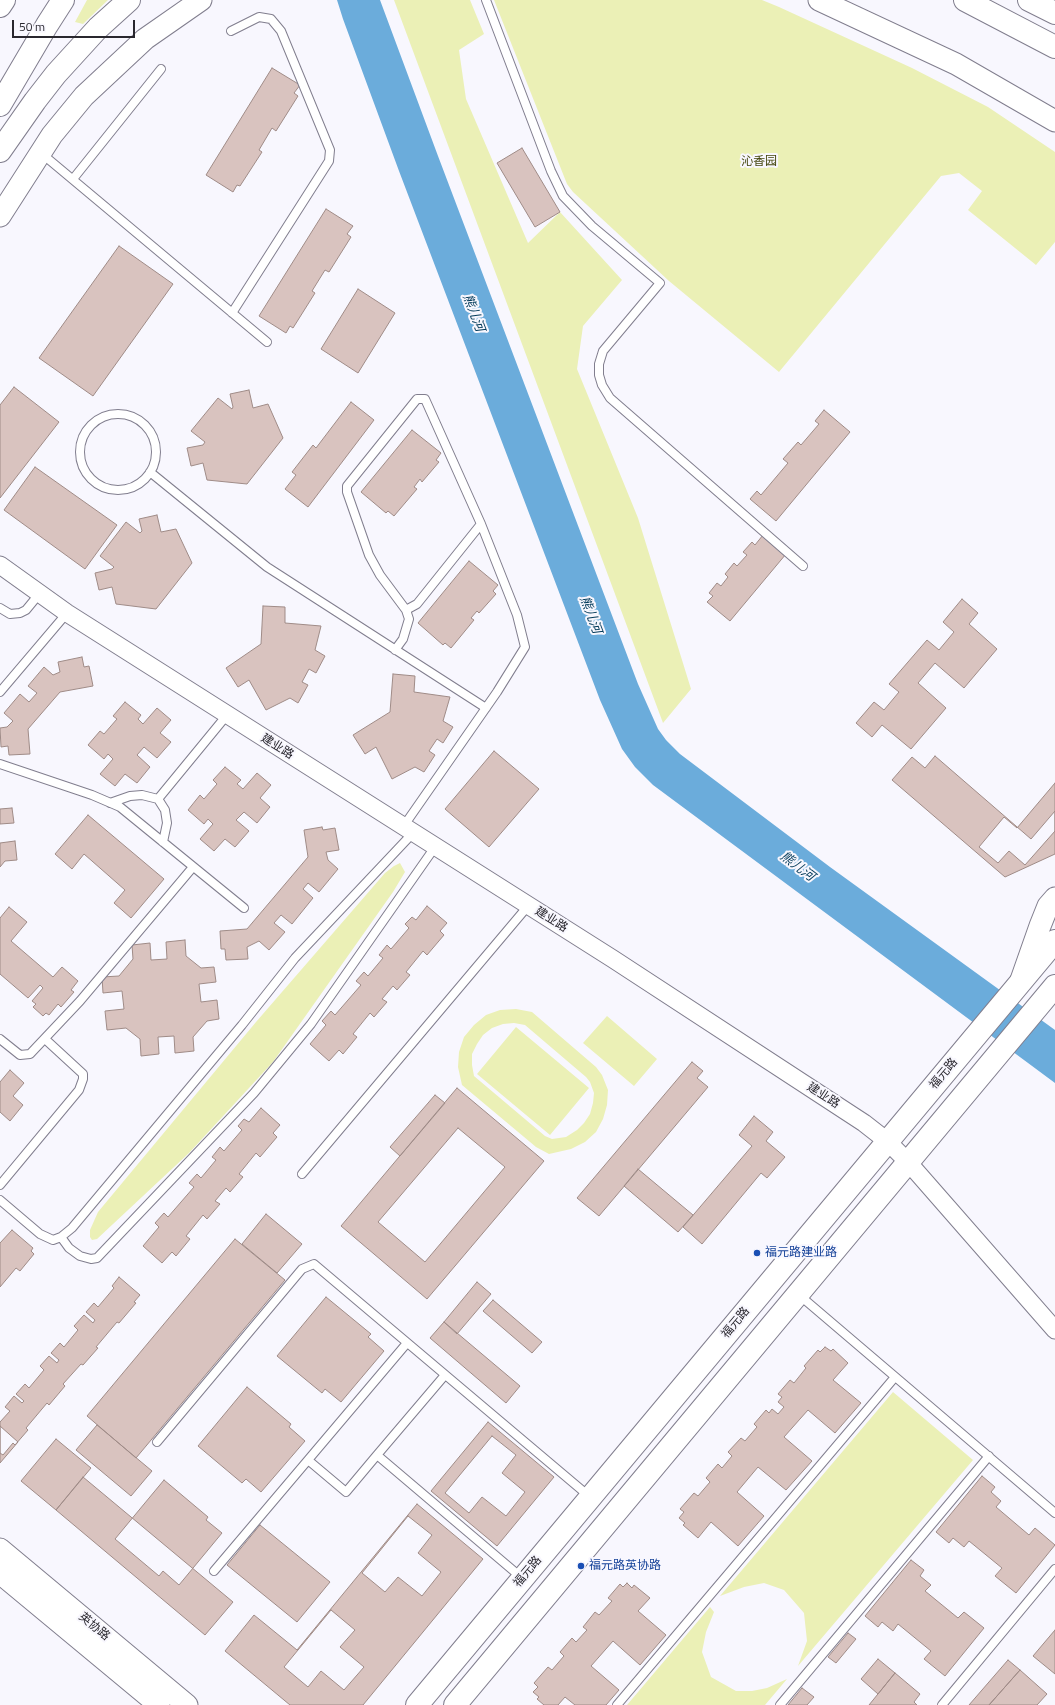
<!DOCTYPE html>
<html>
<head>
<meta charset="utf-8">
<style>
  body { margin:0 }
  #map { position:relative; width:1055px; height:1705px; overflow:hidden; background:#f8f7fe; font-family:"Titillium Web",sans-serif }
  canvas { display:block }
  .scale { position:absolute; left:12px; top:20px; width:123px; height:18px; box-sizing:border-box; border:2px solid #29272e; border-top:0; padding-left:5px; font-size:12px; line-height:14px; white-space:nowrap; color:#29272e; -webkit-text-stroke:3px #f8f7fe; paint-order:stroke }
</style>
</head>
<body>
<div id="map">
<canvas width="1055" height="1705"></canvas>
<div class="scale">50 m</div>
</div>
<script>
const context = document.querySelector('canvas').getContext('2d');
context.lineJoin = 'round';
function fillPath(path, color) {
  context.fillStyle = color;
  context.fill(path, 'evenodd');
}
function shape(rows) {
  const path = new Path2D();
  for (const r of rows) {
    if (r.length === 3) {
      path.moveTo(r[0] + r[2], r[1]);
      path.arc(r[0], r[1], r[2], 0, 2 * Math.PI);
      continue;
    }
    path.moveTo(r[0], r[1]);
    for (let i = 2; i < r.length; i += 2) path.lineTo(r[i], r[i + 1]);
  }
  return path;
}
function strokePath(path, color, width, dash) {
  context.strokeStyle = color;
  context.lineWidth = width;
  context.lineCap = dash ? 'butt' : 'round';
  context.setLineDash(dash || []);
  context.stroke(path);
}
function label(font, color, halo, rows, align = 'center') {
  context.font = font + ' "Titillium Web","Noto Sans SC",sans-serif';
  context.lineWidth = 4;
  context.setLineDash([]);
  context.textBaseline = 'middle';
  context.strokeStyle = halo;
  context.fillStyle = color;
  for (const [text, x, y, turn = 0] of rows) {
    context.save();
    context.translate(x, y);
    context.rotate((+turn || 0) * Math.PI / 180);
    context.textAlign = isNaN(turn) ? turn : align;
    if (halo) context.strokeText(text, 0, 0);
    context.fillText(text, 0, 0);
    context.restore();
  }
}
const green = shape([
  [87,0,108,0,83,24,75,22],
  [394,0,470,0,484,34,459,50,466,99,528,243,560,212,622,280,583,326,577,369,638,518,691,689,663,723],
  [494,0,762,0,779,7,912,68,988,107,1055,152,1055,242,1036,265,968,210,982,191,959,173,941,176,779,372,669,281,573,192,567,184],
  [400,863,405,872,393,892,273,1062,189,1153,97,1239,92,1240,90,1237,90,1230,98,1212,256,1022,385,873,394,866],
  [516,1009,532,1012,596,1067,602,1075,608,1090,607,1105,603,1119,596,1132,585,1142,571,1149,549,1154,536,1147,462,1085,458,1067,459,1052,464,1037,474,1025,486,1015,500,1010],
  [514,1023,525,1025,586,1077,590,1082,594,1093,593,1103,590,1114,584,1123,577,1130,566,1137,552,1139,545,1136,474,1076,472,1065,472,1054,477,1044,483,1035,492,1028,503,1024],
  [607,1016,657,1059,634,1086,583,1043],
  [516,1027,589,1088,550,1135,477,1074],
  [893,1392,973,1460,798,1666,807,1641,804,1613,784,1590,764,1583,744,1587,720,1596],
  [710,1607,714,1612,706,1632,702,1652,711,1677,736,1691,752,1691,767,1688,787,1679,765,1705,627,1705]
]);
const water = shape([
  [337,0,380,0,438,156,638,684,658,729,666,740,680,754,830,867,1055,1030,1055,1083,653,785,635,767,622,749,600,700,399,171,343,19]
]);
const building = shape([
  [272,68,300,85,294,93,298,96,276,131,272,128,259,150,262,152,240,186,237,185,233,192,206,175,272,68],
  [522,148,560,212,535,227,497,163,522,148],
  [326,209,353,226,347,234,351,237,329,272,325,270,312,291,315,293,293,328,290,326,286,333,259,316,326,209],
  [119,246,173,284,93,396,39,358,119,246],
  [358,289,395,313,358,373,321,349,358,289],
  [14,387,59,422,0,498,0,405,14,387],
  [249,390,253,408,268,404,283,438,247,484,207,480,203,463,191,466,187,448,203,445,205,442,191,431,218,398,232,409,233,407,230,394,249,390],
  [351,402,374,420,308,507,285,489,296,475,292,472,313,445,316,448,351,402],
  [824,410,850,432,776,521,750,499,757,491,761,495,788,463,783,459,798,442,801,445,819,424,815,421,824,410],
  [412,430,441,453,436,460,439,462,422,482,420,479,414,487,417,489,394,516,388,511,386,513,361,492,412,430],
  [35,467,117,525,85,569,4,510,35,467],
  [157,515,161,532,176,529,192,563,156,609,116,604,112,587,99,590,95,573,112,569,114,567,100,556,126,522,140,533,142,531,139,519,157,515],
  [763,535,786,554,730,621,707,602,713,596,709,593,717,583,721,586,728,577,725,574,734,563,737,566,747,555,743,552,752,542,755,545,763,535],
  [469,561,498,585,493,591,496,594,479,613,477,611,471,618,474,620,451,648,445,643,443,645,418,623,469,561],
  [962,599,978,613,969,624,997,649,964,688,935,663,918,683,946,708,911,749,882,725,872,737,856,723,874,702,884,710,899,692,889,684,927,640,939,650,954,632,943,622,962,599],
  [263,606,285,607,285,623,321,626,315,650,325,656,316,673,309,669,302,682,308,685,298,703,290,698,266,710,249,680,238,687,226,668,261,644,263,606],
  [82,657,84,667,89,666,93,686,60,692,28,729,30,754,9,755,8,746,1,747,0,728,7,727,13,721,4,713,20,694,29,702,37,693,28,686,44,667,53,675,60,672,58,662,82,657],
  [393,674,415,676,414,692,450,697,443,721,453,727,443,743,437,739,429,751,435,755,424,772,415,767,392,779,376,747,365,754,353,735,390,712,393,674],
  [125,702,141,715,138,719,143,724,157,708,171,720,160,733,171,742,157,758,144,747,137,755,150,767,137,783,125,774,115,786,100,774,113,759,108,754,104,759,88,745,100,731,104,734,117,719,113,716,125,702],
  [494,751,539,789,489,847,445,809,494,751],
  [935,756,1031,839,1055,811,1055,854,1005,877,892,780,912,757,925,768,935,756],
  [225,767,241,780,237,784,243,789,257,773,271,785,260,798,270,807,257,823,244,812,236,820,249,831,235,847,225,839,214,851,200,839,213,824,208,819,204,824,188,810,200,795,204,799,217,784,213,780,225,767],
  [1055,783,1055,831,1025,865,1009,851,998,863,979,847,1004,817,1017,828,1055,783],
  [12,808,14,823,0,824,0,809,12,808],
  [88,815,164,879,131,918,114,903,125,890,84,854,72,869,55,854,88,815],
  [322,827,323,830,335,828,339,850,326,852,328,860,338,869,319,892,308,883,303,889,313,898,292,924,281,915,274,923,285,932,269,950,259,941,247,947,248,959,226,960,225,949,221,949,220,931,247,929,308,857,304,830,322,827],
  [15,841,17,860,5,861,0,867,0,843,15,841],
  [427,906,447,923,440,931,444,935,427,955,423,951,406,972,410,975,397,990,393,986,382,999,387,1002,374,1017,370,1013,353,1034,357,1037,343,1054,339,1050,329,1061,310,1044,326,1025,322,1021,331,1011,335,1015,361,985,356,981,364,972,368,976,383,958,379,955,387,945,391,949,409,928,405,924,412,917,416,920,427,906],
  [9,907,27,922,11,941,53,977,62,967,78,981,71,990,74,992,61,1007,58,1004,49,1015,46,1013,43,1016,33,1007,36,1004,32,1001,43,988,40,985,28,998,0,974,0,918,9,907],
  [185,940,186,956,201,968,214,967,216,982,199,984,201,1002,217,1000,219,1019,207,1021,193,1037,194,1051,175,1053,174,1036,158,1037,159,1054,141,1056,140,1039,126,1028,107,1030,105,1011,124,1009,122,991,103,993,102,977,119,976,133,959,132,945,150,943,151,960,167,959,166,942,185,940],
  [692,1062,703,1071,697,1078,708,1087,599,1216,577,1198,692,1062],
  [10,1070,24,1083,13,1096,23,1105,10,1121,0,1112,0,1082,10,1070],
  [457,1088,544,1161,427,1299,341,1226,457,1088],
  [458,1128,505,1167,425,1262,378,1222,458,1128],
  [435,1095,445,1103,400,1156,390,1147,435,1095],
  [261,1108,280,1125,273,1133,277,1137,260,1157,256,1153,239,1174,243,1177,230,1192,226,1188,215,1201,220,1204,207,1219,203,1215,186,1236,190,1239,176,1256,172,1252,162,1263,143,1246,159,1227,155,1223,164,1213,168,1217,194,1187,189,1183,197,1174,201,1178,216,1160,212,1157,220,1147,224,1151,242,1130,238,1126,244,1119,249,1122,261,1108],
  [754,1116,773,1132,766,1141,785,1157,767,1178,761,1173,702,1244,683,1227,752,1146,739,1135,754,1116],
  [638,1169,693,1215,678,1232,624,1186,638,1169],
  [266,1214,302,1244,277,1273,242,1244,266,1214],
  [12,1230,33,1248,31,1251,34,1254,20,1271,16,1268,0,1287,0,1243,12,1230],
  [235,1239,285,1280,136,1458,87,1416,235,1239],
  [119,1277,140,1295,134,1302,136,1303,119,1323,117,1322,96,1347,98,1348,83,1365,81,1364,63,1384,65,1386,49,1405,47,1403,26,1428,28,1430,15,1445,13,1443,3,1455,0,1453,0,1422,10,1411,5,1407,14,1396,22,1403,24,1401,16,1394,25,1384,29,1388,44,1370,40,1366,49,1356,57,1363,59,1360,51,1353,60,1343,64,1347,78,1330,74,1326,84,1315,93,1323,95,1320,86,1312,94,1303,98,1307,114,1288,112,1286,119,1277],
  [477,1282,491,1294,457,1334,444,1322,477,1282],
  [326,1297,371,1334,368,1337,384,1351,341,1402,325,1389,322,1393,277,1356,326,1297],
  [493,1300,542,1342,532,1353,483,1311,493,1300],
  [444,1322,520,1386,506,1403,430,1338,444,1322],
  [825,1347,831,1351,833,1349,848,1363,833,1380,861,1403,835,1433,808,1410,784,1437,812,1461,786,1490,758,1467,737,1492,764,1516,738,1546,711,1522,698,1538,683,1525,685,1523,679,1518,684,1512,680,1509,694,1493,698,1496,710,1482,706,1478,718,1464,722,1468,732,1456,728,1452,741,1438,745,1441,757,1427,754,1424,766,1410,769,1413,772,1409,778,1414,784,1407,778,1402,782,1397,778,1394,790,1380,794,1383,806,1368,804,1366,818,1350,820,1352,825,1347],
  [247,1387,291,1424,289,1427,305,1441,261,1492,246,1479,242,1483,198,1446,247,1387],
  [488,1422,554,1477,497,1546,431,1491,488,1422],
  [97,1425,152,1471,131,1496,76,1450,97,1425],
  [0,1426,18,1442,0,1463,0,1426],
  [492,1436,516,1455,502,1473,525,1492,506,1516,482,1497,469,1513,445,1493,492,1436],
  [56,1439,91,1468,56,1510,21,1481,56,1439],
  [982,1476,995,1487,991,1492,1001,1501,996,1507,1029,1535,1035,1528,1055,1545,1016,1593,995,1576,1002,1568,969,1541,964,1547,953,1538,949,1543,936,1532,982,1476],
  [83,1477,233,1602,205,1635,56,1510,83,1477],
  [164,1480,208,1517,206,1520,222,1533,179,1585,163,1571,159,1576,115,1539,164,1480],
  [417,1504,483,1559,363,1705,290,1705,225,1651,254,1615,297,1650,417,1504],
  [408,1516,432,1535,418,1553,441,1572,422,1596,398,1577,385,1592,362,1573,408,1516],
  [260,1525,330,1582,297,1622,227,1565,260,1525],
  [911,1560,924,1570,920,1576,931,1585,925,1591,958,1618,964,1612,984,1628,945,1676,924,1659,931,1651,898,1624,893,1631,882,1622,878,1627,865,1616,911,1560],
  [627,1583,632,1588,634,1585,650,1598,638,1611,666,1635,640,1665,613,1641,591,1666,619,1690,606,1705,575,1705,565,1697,558,1705,544,1705,537,1699,539,1697,533,1692,538,1687,534,1683,548,1667,552,1670,564,1656,560,1652,572,1638,576,1642,587,1630,583,1627,595,1612,599,1615,612,1601,608,1598,620,1584,623,1587,627,1583],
  [331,1610,355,1630,340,1647,364,1667,344,1690,321,1671,308,1687,284,1667,331,1610],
  [1055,1630,1055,1674,1033,1656,1055,1630],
  [848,1633,856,1639,836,1663,828,1657,848,1633],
  [878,1659,895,1673,878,1694,861,1679,878,1659],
  [1008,1660,1020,1670,989,1705,969,1705,1008,1660],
  [1020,1670,1047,1694,1037,1705,989,1705,1020,1670],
  [895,1673,920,1694,914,1702,917,1705,869,1705,895,1673],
  [802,1688,814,1697,807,1705,788,1705,802,1688]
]);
const service = shape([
  [486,0,551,171,563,196,592,226,660,283,603,351,599,364,599,375,602,385,610,398,803,566],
  [231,31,259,17,271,19,281,31,330,150,329,161,232,313],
  [41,153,267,342],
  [73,179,161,69],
  [118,452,38],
  [150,472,267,567,486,708],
  [0,608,10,614,20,613,26,610,40,593],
  [406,610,417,604,481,524],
  [395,650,403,639,409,619,406,610,380,575,369,555,347,492,347,486,417,399,425,399,481,524,517,615,525,647,497,692,403,827],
  [0,692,67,613],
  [0,764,92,795,120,807,244,908],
  [158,799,227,715],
  [110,803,130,796,142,795,158,799,165,810,167,823,163,842],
  [0,1039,20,1055,30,1054,80,1001,193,867],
  [302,1174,528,906],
  [0,1185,79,1090,83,1079,83,1074,45,1039],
  [0,1200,40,1234,53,1240,61,1237,72,1228,242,1025,295,958,413,833],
  [61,1237,69,1248,80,1256,91,1259,97,1258,254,1093,311,1024,435,847],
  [798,1294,1055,1513],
  [407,1343,308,1460,346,1492,377,1455,522,1578],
  [157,1442,302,1269,314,1264,590,1497],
  [377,1455,445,1375],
  [214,1571,308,1460],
  [617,1705,895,1377],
  [780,1705,989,1456],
  [942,1705,1055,1569]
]);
const minor = shape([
  [0,565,67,613,613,959,864,1123,887,1141,908,1162,1055,1330]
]);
const tertiary = shape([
  [819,0,956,64,1055,121],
  [0,216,52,135,84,96,145,39,201,0],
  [1021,980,1040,926,1048,906,1055,898],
  [0,1549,187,1705],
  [0,1573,159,1705]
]);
const secondary = shape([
  [417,1705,1055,941],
  [455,1705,1055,986]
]);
const primary = shape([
  [0,6,4,0],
  [0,105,47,25,63,0]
]);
const trunk = shape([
  [965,0,1055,47],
  [1029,0,1055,13],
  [0,151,35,101,56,74,98,28,129,0]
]);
const markers = [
  [757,1253,4,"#1a4fb4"],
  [581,1566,4,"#1a4fb4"]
];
const parkNames = [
  ["沁香园",759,162]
];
const streetNames = [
  ["建业路",277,747,32],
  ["建业路",551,920,32],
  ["福元路",944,1074,-50],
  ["建业路",823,1096,33],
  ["福元路",736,1323,-50],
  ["福元路",528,1572,-50],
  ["英协路",94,1627,40]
];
const transitNames = [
  ["福元路建业路",765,1253],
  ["福元路英协路",589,1566]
];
const waterNames = [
  ["熊儿河",473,313,69],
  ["熊儿河",590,615,69],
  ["熊儿河",797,867,37]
];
fillPath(green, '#ebf0b6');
fillPath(water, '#6bacdb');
fillPath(building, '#d9c3bf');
strokePath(building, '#9f8b87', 1);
strokePath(service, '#817e8e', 10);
strokePath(minor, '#817e8e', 19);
strokePath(tertiary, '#817e8e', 23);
strokePath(secondary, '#817e8e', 24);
strokePath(primary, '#817e8e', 24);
strokePath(trunk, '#817e8e', 24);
strokePath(service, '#fff', 8);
strokePath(minor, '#fff', 17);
strokePath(tertiary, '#fff', 21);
strokePath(secondary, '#fff', 22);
strokePath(primary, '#fff', 22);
strokePath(trunk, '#fff', 22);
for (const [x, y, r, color] of markers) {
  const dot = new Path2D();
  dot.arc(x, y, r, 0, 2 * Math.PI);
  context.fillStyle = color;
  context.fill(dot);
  strokePath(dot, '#f8f7fe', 1.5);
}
label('12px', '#45470f', '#f8f7fe', parkNames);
label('12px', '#29272e', '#f8f7fe', streetNames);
label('12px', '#164399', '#f8f7fe', transitNames, 'left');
label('italic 13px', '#043b5a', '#f8f7fe', waterNames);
</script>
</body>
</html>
